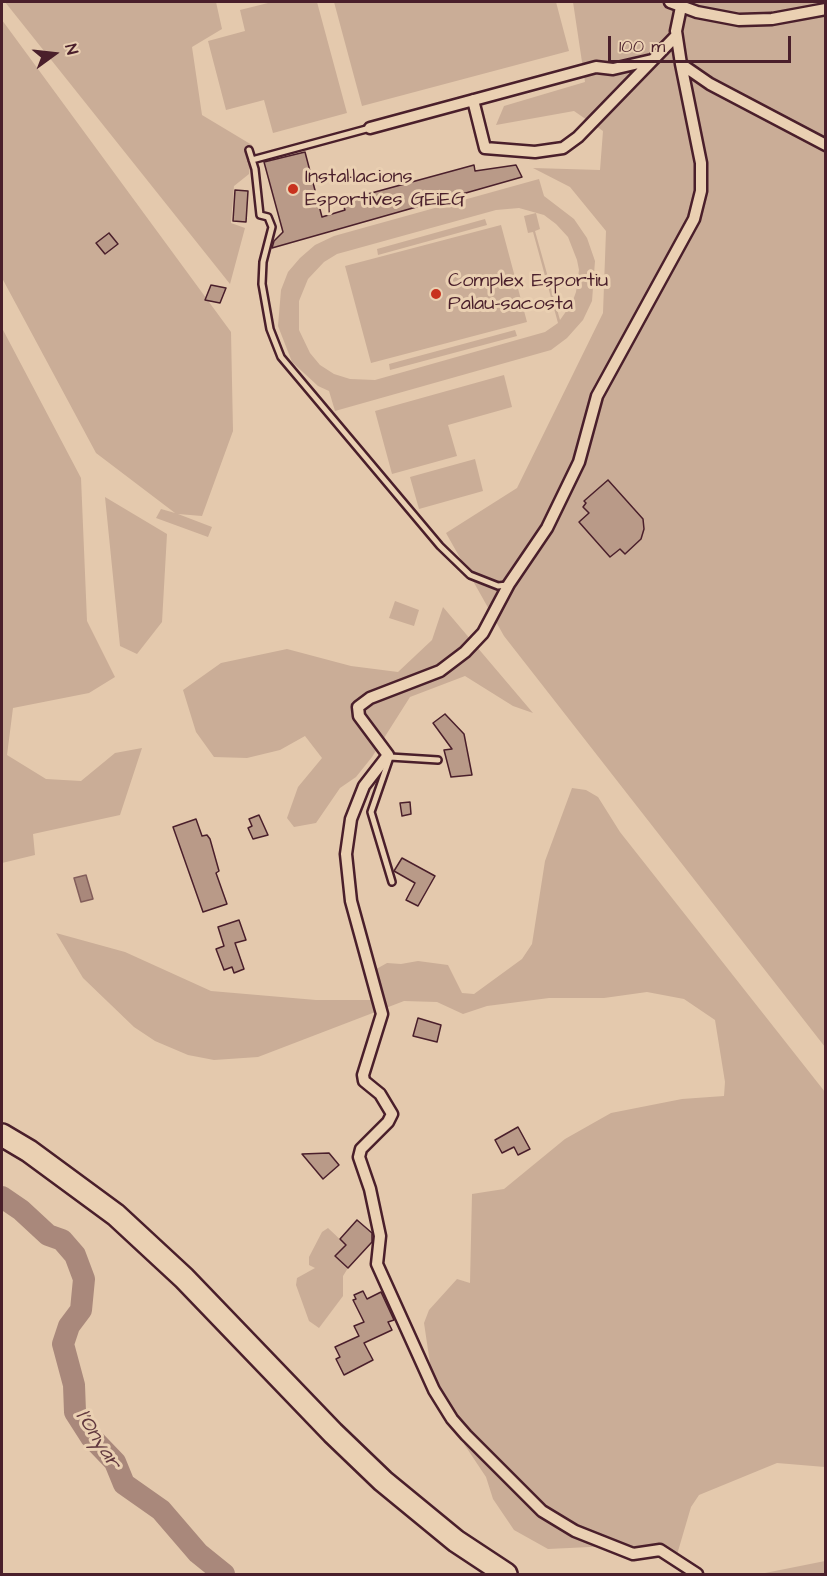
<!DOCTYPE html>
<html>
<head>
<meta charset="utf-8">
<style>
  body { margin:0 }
  #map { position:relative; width:827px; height:1576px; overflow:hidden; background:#e4c9ad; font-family:"Architects Daughter",sans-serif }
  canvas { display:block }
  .frame { position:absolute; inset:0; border:3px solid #4a1f2b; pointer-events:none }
  .north { position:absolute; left:24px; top:24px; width:60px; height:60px; -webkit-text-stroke:4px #ead0b2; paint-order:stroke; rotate:75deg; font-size:16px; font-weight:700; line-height:24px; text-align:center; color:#4a1f2b }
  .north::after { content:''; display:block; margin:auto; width:21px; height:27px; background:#4a1f2b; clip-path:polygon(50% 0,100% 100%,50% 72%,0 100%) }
  .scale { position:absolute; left:608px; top:36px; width:183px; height:27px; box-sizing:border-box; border:3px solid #4a1f2b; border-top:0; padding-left:8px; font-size:18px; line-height:21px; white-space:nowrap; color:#4a1f2b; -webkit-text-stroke:4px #ead0b2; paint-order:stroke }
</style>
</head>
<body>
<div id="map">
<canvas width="827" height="1576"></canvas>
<div class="frame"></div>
<div class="north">N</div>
<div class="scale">100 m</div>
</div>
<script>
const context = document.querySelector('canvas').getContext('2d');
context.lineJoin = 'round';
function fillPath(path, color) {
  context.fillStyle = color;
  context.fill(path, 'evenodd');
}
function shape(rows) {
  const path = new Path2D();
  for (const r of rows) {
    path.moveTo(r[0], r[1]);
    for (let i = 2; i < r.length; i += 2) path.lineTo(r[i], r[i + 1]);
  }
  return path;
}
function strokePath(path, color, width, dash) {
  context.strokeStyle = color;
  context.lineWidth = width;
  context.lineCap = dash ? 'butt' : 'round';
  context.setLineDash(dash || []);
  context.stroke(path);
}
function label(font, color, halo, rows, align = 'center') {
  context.font = font + ' "Architects Daughter",sans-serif';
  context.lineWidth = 6;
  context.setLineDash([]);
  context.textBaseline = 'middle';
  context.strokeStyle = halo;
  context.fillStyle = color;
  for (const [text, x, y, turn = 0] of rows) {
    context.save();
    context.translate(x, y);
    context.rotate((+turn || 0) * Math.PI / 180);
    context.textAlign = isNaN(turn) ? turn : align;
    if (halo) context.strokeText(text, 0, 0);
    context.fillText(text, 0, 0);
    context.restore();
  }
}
const green = shape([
  [5,2,216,2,222,29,192,47,202,115,252,145,249,174,234,186,231,223,245,228,230,284],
  [272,2,317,2,347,113,273,133,264,100,226,110,208,41,245,31,240,10],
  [334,2,556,2,569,51,362,106],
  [573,2,825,2,825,1047,504,636,446,533,517,488,603,313,606,231,570,187,533,168,600,170,603,131,574,111,496,125,504,106,585,82],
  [2,20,231,332,233,431,202,516,178,514,212,527,208,537,156,518,161,509,175,513,96,453,2,278],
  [539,179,544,196,574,219,587,238,595,261,592,301,583,320,567,338,551,350,335,411,329,391,318,386,292,362,278,326,281,290,288,272,300,258,315,245,334,236],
  [519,208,544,215,556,224,568,237,577,260,579,270,576,292,572,303,560,320,535,231,540,229,536,213,524,216,528,233,533,232,558,323,545,332,375,380,350,379,334,374,320,365,310,353,299,330,299,301,308,279,324,262,337,254,496,210],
  [485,219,487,225,378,255,377,249],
  [501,225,527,322,371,363,345,266],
  [2,328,81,478,87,621,115,677,89,693,13,708,7,755,46,779,81,781,115,753,142,748,120,815,33,834,35,855,2,863],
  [515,330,517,336,390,370,389,364],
  [504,375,512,407,448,425,457,456,392,474,375,411],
  [475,459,483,491,419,509,410,477],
  [105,497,167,534,162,622,137,654,120,646],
  [395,601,419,610,414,626,389,618],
  [443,607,533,713,513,706,465,676,410,697,372,757,356,777,340,788,316,823,294,827,287,818,298,787,322,758,305,736,280,750,247,758,214,757,196,732,183,690,221,663,287,649,351,666,398,672,432,640],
  [572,788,586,790,598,797,620,832,825,1092,825,1467,777,1463,699,1495,691,1507,676,1558,650,1551,611,1546,548,1549,514,1530,493,1499,486,1477,464,1444,466,1435,434,1390,424,1323,429,1310,457,1279,470,1283,472,1194,504,1189,565,1139,611,1113,682,1099,724,1096,725,1082,715,1020,684,999,647,992,604,998,549,998,487,1006,463,1014,437,1002,404,1001,258,1057,214,1060,188,1055,155,1041,134,1027,83,978,56,933,125,952,211,991,316,1000,378,1000,371,972,387,963,401,964,418,961,448,965,462,993,474,994,522,959,532,944,545,861],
  [328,1228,346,1245,336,1256,348,1268,343,1276,343,1296,319,1328,309,1321,296,1285,297,1278,315,1268,309,1265,309,1257,322,1232],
  [825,1561,825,1574,760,1574]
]);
const water = shape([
  [86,875,93,899,81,902,74,878,86,875]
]);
const river = shape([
  [2,1197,21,1210,48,1235,62,1240,75,1255,84,1279,81,1310,69,1326,63,1344,74,1385,75,1412,91,1437,115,1462,124,1484,161,1510,198,1553,224,1574]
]);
const building = shape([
  [305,152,322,217,345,210,342,201,474,165,475,171,516,165,522,177,272,248,274,241,283,232,264,162,305,152],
  [235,190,248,191,246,222,233,221,235,190],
  [109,233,118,244,105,254,96,243,109,233],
  [211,285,226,288,220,303,205,300,211,285],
  [608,480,643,519,644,529,641,539,625,554,620,549,610,557,579,522,589,513,583,507,586,503,584,501,608,480],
  [445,714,464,734,472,775,451,777,444,750,452,749,433,723,445,714],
  [410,802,411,814,402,816,400,803,410,802],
  [259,815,268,835,253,839,248,828,252,826,249,819,259,815],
  [196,819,202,836,207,835,210,839,219,871,216,873,227,904,203,912,173,827,196,819],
  [402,858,435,876,418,906,406,900,415,883,394,871,402,858],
  [239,920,246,940,235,943,244,969,234,973,232,967,224,970,216,949,224,946,218,927,239,920],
  [418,1018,441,1025,437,1042,413,1036,418,1018],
  [518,1127,530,1149,518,1155,514,1147,502,1153,495,1140,518,1127],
  [329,1153,339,1165,323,1179,302,1154,329,1153],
  [357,1220,372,1233,372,1242,348,1268,335,1256,346,1245,340,1239,357,1220],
  [363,1291,367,1299,381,1292,394,1320,388,1322,392,1330,364,1343,373,1360,344,1375,336,1359,340,1357,335,1347,359,1336,354,1326,364,1322,353,1300,356,1299,354,1295,363,1291]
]);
const lane = shape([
  [249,150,255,169,260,215,268,217,272,227,263,262,262,284,270,329,281,357,440,546,470,575,498,586,507,585],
  [252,160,370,128],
  [390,757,371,812,392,882],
  [390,757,438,760]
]);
const street = shape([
  [670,2,697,12,739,20,772,19,826,9],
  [681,7,676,31,681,64,710,84,826,145],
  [681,64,701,163,701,191,694,219,597,396,579,462,547,528,509,584,483,633,465,652,440,671,370,698,358,707,359,716,388,755,364,786,351,819,346,854,351,901,382,1014,363,1075,364,1081,380,1094,392,1114,388,1122,361,1149,359,1157,370,1189,380,1236,377,1264,434,1390,452,1419,466,1435,542,1511,575,1531,633,1554,660,1550,697,1574],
  [473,100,485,148,535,152,563,148,578,137,676,36],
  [370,128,596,67,613,69,652,60]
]);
const highway = shape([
  [2,1135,29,1151,116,1215,184,1278,333,1433,383,1481,456,1541,506,1574]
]);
const markers = [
  [293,189,6,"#c8321e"],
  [436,294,6,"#c8321e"]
];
const poiNames = [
  ["Instal·lacions",305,178],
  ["Esportives GEiEG",305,201],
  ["Complex Esportiu",448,282],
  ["Palau-sacosta",448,305]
];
const waterNames = [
  ["l'Onyar",97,1440,57]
];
fillPath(green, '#caad97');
fillPath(water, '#a9887b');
strokePath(water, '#835e5b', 1.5);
strokePath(river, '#a9887b', 22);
fillPath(building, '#b99a88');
strokePath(building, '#4a1f2b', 1.5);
strokePath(lane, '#4a1f2b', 10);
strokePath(street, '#4a1f2b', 15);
strokePath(highway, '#4a1f2b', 26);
strokePath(lane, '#ead0b2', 5);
strokePath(street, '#ead0b2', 10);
strokePath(highway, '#ead0b2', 21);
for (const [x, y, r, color] of markers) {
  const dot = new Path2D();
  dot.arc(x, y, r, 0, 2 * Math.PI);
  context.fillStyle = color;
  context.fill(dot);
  strokePath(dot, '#ead0b2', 2);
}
label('20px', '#4a1f2b', '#ead0b2', poiNames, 'left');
label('italic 21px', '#62393f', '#ead0b2', waterNames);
</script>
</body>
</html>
